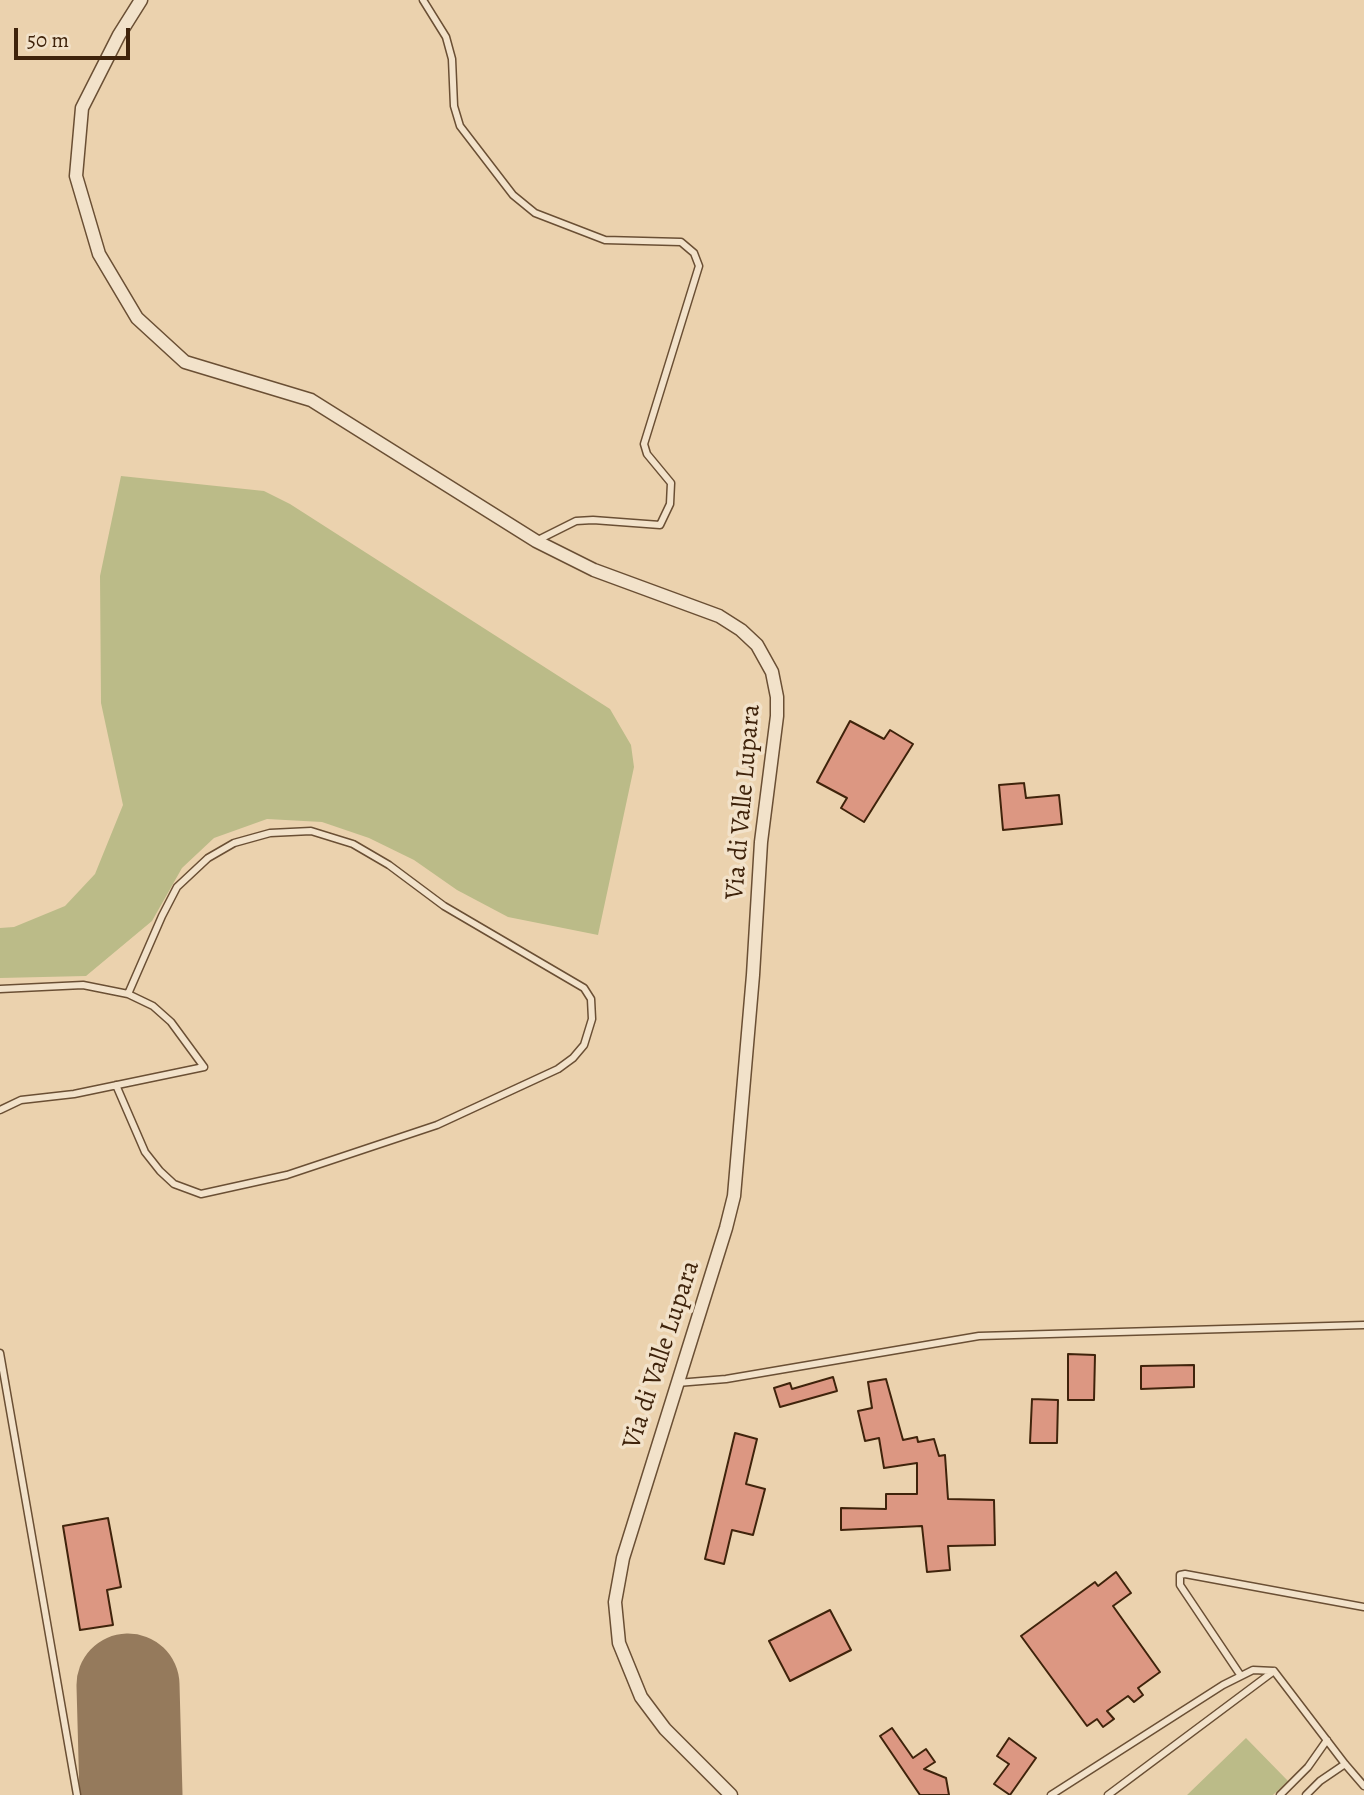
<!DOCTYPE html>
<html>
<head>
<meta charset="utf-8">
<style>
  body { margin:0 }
  #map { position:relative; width:1364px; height:1795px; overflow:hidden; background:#ebd2ae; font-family:Alegreya,serif }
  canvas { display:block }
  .scale { position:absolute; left:14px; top:28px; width:116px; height:32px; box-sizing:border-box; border:4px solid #3f230b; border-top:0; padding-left:9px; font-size:21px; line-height:24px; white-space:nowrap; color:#3f230b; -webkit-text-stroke:5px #f2e2ca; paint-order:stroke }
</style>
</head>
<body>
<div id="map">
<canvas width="1364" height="1795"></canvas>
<div class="scale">50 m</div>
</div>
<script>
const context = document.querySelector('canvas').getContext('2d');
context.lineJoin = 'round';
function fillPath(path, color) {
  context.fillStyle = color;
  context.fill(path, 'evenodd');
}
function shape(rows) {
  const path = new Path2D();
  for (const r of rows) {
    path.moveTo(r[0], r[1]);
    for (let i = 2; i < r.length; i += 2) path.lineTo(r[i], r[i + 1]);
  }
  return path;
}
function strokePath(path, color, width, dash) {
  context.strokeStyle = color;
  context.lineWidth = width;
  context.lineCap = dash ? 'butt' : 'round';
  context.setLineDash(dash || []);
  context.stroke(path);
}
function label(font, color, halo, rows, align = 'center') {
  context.font = font + ' Alegreya,serif';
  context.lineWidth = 7;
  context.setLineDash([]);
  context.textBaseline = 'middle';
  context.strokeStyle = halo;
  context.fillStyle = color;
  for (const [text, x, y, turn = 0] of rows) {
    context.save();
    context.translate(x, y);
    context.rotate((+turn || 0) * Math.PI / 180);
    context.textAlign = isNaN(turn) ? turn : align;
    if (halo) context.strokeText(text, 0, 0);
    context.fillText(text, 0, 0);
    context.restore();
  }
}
const green = shape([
  [121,476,264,491,290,504,610,709,631,745,634,767,598,935,508,917,457,890,414,860,369,838,322,822,267,819,214,838,182,868,152,921,86,976,0,978,0,928,14,927,65,906,95,874,123,805,101,703,100,576],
  [1246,1738,1288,1781,1273,1795,1187,1795]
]);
const runway = shape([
  [128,1685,131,1795]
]);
const building = shape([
  [850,721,884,739,890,730,913,744,864,822,841,808,847,798,817,782,850,721],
  [1024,783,1026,798,1059,795,1062,824,1003,830,999,785,1024,783],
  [1068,1354,1095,1355,1094,1400,1068,1400,1068,1354],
  [1194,1365,1194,1387,1141,1389,1141,1366,1194,1365],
  [833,1377,837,1391,780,1407,774,1388,790,1383,792,1389,833,1377],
  [886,1379,903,1440,917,1437,918,1442,934,1439,939,1456,945,1455,948,1499,994,1500,995,1545,948,1546,950,1570,927,1572,922,1526,841,1530,841,1508,886,1509,886,1494,917,1494,917,1463,884,1468,879,1438,865,1441,858,1411,872,1408,868,1382,886,1379],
  [1032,1399,1058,1400,1057,1443,1030,1443,1032,1399],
  [735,1433,757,1439,746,1484,765,1489,753,1535,732,1530,724,1564,705,1559,735,1433],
  [108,1518,121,1587,107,1590,113,1625,80,1630,63,1526,108,1518],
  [1116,1572,1131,1593,1113,1606,1160,1672,1138,1688,1143,1695,1134,1702,1128,1696,1107,1711,1114,1719,1103,1727,1097,1719,1087,1726,1021,1636,1095,1582,1098,1586,1116,1572],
  [830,1610,851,1650,790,1681,769,1641,830,1610],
  [892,1728,913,1758,926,1749,935,1762,924,1769,946,1778,949,1795,920,1795,880,1736,892,1728],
  [1009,1738,1036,1758,1010,1795,994,1784,1009,1764,997,1756,1009,1738]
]);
const service = shape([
  [423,0,446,37,452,59,454,106,460,126,513,195,535,213,605,240,681,242,694,253,699,266,644,444,647,454,671,483,670,504,660,525,593,520,576,521,538,540],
  [0,989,83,985,128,994,153,1006,171,1022,204,1067,74,1094,21,1100,0,1110],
  [116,1085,145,1152,160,1171,174,1184,201,1194,287,1175,437,1125,558,1069,573,1058,584,1045,592,1019,591,999,584,988,444,906,389,865,353,844,311,831,270,833,234,843,208,858,177,887,162,916,128,994],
  [0,1353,77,1795],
  [677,1383,726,1379,979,1336,1364,1325],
  [1241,1676,1180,1585,1180,1575,1185,1574,1364,1607],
  [1051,1795,1223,1685,1253,1670,1274,1671,1345,1764,1364,1786],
  [1108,1795,1274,1671],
  [1280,1795,1308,1767,1327,1740],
  [1306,1795,1320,1781,1345,1764]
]);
const minor = shape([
  [141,0,119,35,82,108,76,176,99,254,137,318,185,362,311,400,536,541,594,570,719,616,741,630,757,645,772,672,777,697,777,716,761,842,753,975,734,1196,726,1228,623,1558,615,1602,619,1643,641,1697,665,1729,731,1795]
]);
const streetNames = [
  ["Via di Valle Lupara",744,802,-85],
  ["Via di Valle Lupara",662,1355,-72]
];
fillPath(green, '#bb8');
strokePath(runway, '#957a5c', 103);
fillPath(building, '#dc9782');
strokePath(building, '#3f230b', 2);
strokePath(service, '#6a4f34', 9);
strokePath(minor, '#6a4f34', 15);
strokePath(service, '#f2e2ca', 6);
strokePath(minor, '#f2e2ca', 12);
label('26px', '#3f230b', '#f2e2ca', streetNames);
</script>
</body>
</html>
